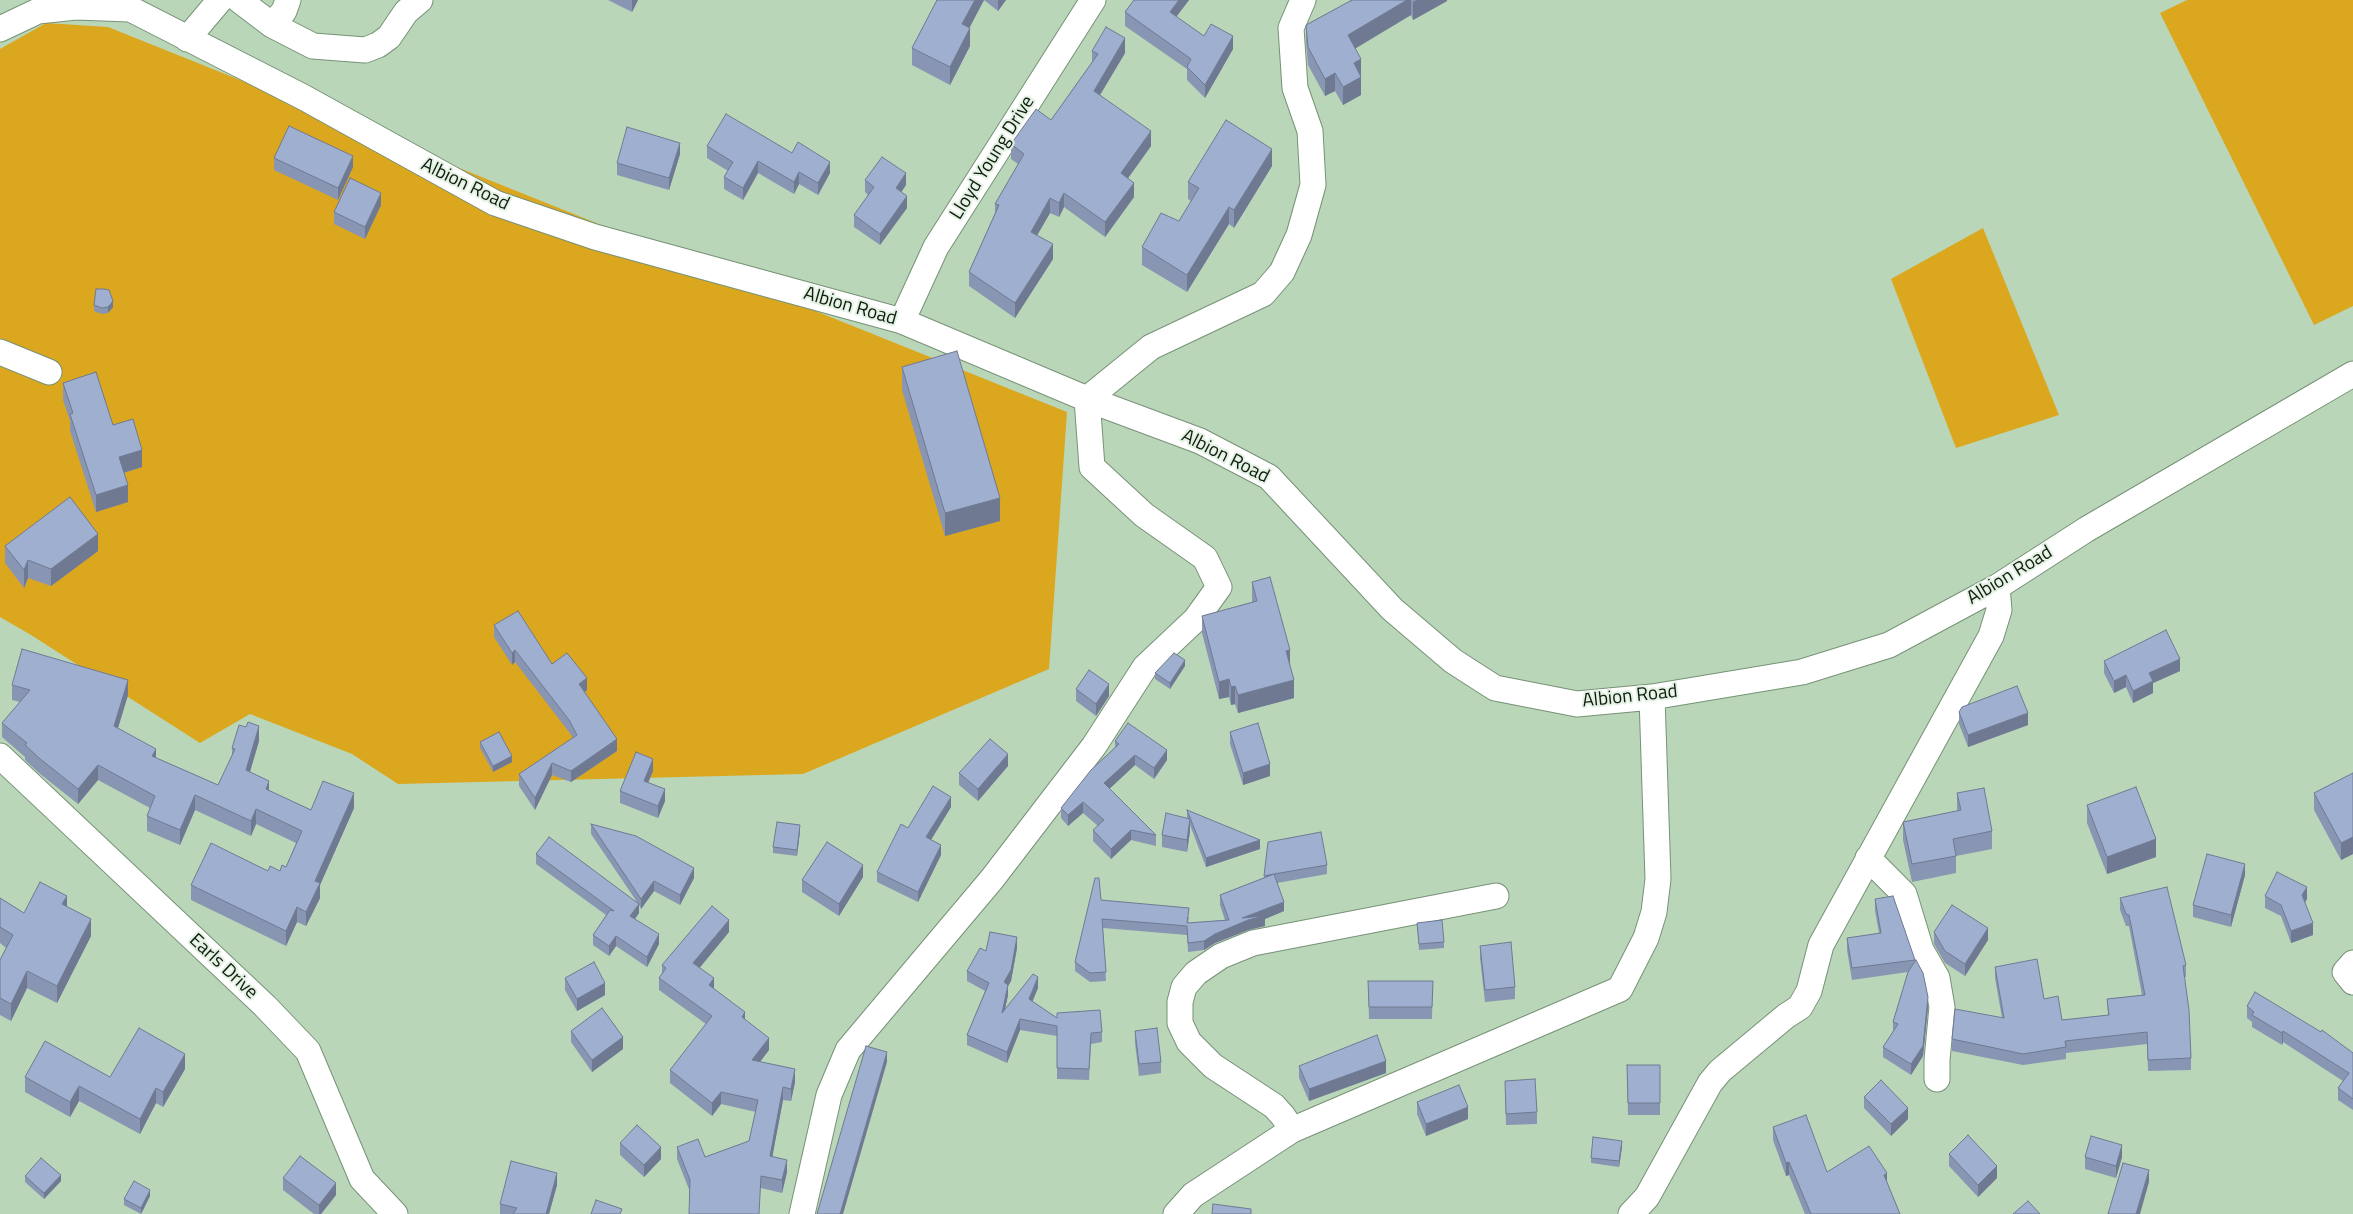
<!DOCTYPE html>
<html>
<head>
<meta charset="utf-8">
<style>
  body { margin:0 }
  canvas { display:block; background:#b9d6b8 }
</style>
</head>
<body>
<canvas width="2353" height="1214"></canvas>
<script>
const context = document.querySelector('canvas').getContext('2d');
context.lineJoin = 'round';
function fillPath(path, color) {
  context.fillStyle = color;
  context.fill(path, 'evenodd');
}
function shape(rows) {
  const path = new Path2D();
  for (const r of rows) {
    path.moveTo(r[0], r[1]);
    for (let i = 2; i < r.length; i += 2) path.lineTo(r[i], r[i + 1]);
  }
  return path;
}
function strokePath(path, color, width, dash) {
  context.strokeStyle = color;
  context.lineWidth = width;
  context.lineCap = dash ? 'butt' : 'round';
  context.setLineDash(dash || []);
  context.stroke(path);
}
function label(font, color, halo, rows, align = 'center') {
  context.font = font + ' "Titillium Web",sans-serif';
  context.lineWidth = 4;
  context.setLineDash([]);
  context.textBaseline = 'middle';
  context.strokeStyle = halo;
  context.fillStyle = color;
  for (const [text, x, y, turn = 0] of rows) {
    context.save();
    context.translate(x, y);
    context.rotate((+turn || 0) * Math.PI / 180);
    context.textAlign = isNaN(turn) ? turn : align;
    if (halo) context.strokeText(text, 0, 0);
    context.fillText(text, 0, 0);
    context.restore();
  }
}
const green = shape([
  [2187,0,2353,0,2353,306,2314,325,2160,13],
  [46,23,108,27,1067,412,1049,669,803,774,398,784,352,754,250,714,200,743,31,635,0,617,0,49],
  [1983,228,2059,415,1956,448,1891,279]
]);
const minor = shape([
  [113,0,303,97,495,203,595,237,902,321,1087,399,1200,441,1269,477,1392,609,1453,661,1495,688,1577,704,1652,697,1802,672,1889,645,1997,587,2087,529,2353,374],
  [239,0,272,25,313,46,365,50,378,45,389,37,406,12,420,0],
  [272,25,284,11,288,0],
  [0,29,38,11,76,7,129,9],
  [187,39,220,0],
  [902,321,936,247,1093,0],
  [0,352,49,372],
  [0,756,265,1006,308,1051,362,1179,395,1214],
  [1868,858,1904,894,1921,950,1937,978,1942,1007,1937,1060,1937,1079],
  [2353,963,2345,972,2353,982],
  [1292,1130,1283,1116,1274,1106,1213,1066,1189,1042,1180,1023,1180,1002,1184,987,1196,973,1221,956,1253,943,1496,896],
  [802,1214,829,1095,848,1050,992,879,1094,746,1145,667,1196,619,1219,587,1205,558,1144,515,1092,467,1087,399,1151,347,1263,294,1282,272,1299,235,1313,185,1310,131,1295,88,1291,28,1303,0],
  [1176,1214,1193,1195,1292,1130,1620,989,1646,938,1654,912,1658,879,1652,697],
  [1631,1214,1647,1197,1710,1083,1720,1071,1786,1016,1800,1007,1809,991,1821,945,1991,636,1999,610,1997,587]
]);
const wall = shape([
  [608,0,638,0,632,12],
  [937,0,1006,0,998,11,984,0,969,28,970,46,950,85,912,65,912,48],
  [1134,0,1189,0,1176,17,1204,36,1233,49,1205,98,1187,80,1187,69,1125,26,1125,12],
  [1350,0,1447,0,1447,1,1413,20,1411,15,1355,48,1361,77,1361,95,1343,105,1335,91,1325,96,1308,65,1306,42,1306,25,1350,1],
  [1092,51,1125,53,1100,95,1151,146,1128,178,1134,197,1105,237,1064,207,1059,217,1050,213,1037,235,1053,259,1015,318,969,286,969,272,995,213,995,204,1018,164,1011,159,1011,144,1051,120,1092,62],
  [707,146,792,153,830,173,818,195,799,184,794,194,758,173,743,200,724,189,724,177,728,171,707,158],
  [680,154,669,190,617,175,617,163],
  [274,158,353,167,338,200,274,170],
  [1272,166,1234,228,1229,224,1187,292,1142,265,1142,247,1179,221,1191,201,1188,199,1188,182],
  [865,180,906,185,901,192,907,208,880,245,854,227,854,215,868,195,865,192],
  [381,205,365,239,334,224,334,212],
  [94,305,113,307,108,313,102,314,94,311],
  [902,367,1000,521,945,536,902,390],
  [63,383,113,425,142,467,124,473,128,502,96,512,70,431,70,421,63,400],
  [5,546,98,551,51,586,28,578,24,588,5,563],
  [1252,582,1290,664,1294,698,1238,713,1235,704,1231,705,1229,697,1219,699,1202,633,1202,616,1252,602],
  [494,625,552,664,587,690,585,692,617,751,571,782,552,775,535,810,519,786,519,774,573,738,569,732,515,662,512,665,494,637],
  [2104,661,2180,671,2153,683,2153,693,2133,703,2126,687,2114,693,2104,673],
  [1185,666,1170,689,1155,679,1155,673],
  [12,685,128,695,118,728,156,758,218,785,232,757,232,748,259,741,250,772,269,791,311,810,354,808,320,885,320,898,306,926,297,922,286,946,191,900,191,885,268,871,280,871,286,867,296,843,256,824,251,836,195,810,180,845,147,831,147,816,150,808,98,780,78,804,39,773,25,760,25,757,2,737,2,723,20,702,12,700],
  [1076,689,1109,696,1096,716,1076,701],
  [1959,712,2028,725,1968,747,1959,724],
  [1230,732,1270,776,1243,785,1230,744],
  [1115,741,1167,760,1154,779,1135,765,1109,789,1156,835,1156,846,1131,840,1111,859,1093,841,1093,830,1098,826,1083,813,1068,826,1061,818,1061,808,1115,747],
  [480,742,512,762,493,772,480,748],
  [1008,766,978,801,959,785,959,773],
  [653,771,648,782,665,801,658,818,620,803,620,791],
  [2353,773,2353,854,2341,860,2314,810,2314,793],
  [1957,793,1992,831,1992,849,1956,856,1956,873,1912,882,1903,840,1903,822,1957,811],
  [2087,805,2156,857,2107,874,2087,823],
  [951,807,931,840,941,855,918,902,877,882,877,872,908,828],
  [1187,810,1260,849,1206,867,1190,825,1190,831,1187,852,1162,847,1162,835,1187,818],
  [591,824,694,878,680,905,654,891,641,909,639,905,639,913,635,919,659,944,647,967,616,946,609,956,593,945,593,935,606,915,536,864,536,854,637,902,591,834],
  [800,831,797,856,773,853,773,847],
  [1268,842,1327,865,1327,874,1277,883,1284,911,1265,919,1265,926,1248,930,1215,943,1204,950,1188,952,1187,935,1103,928,1106,981,1090,982,1075,971,1075,962,1101,900,1189,917,1188,923,1225,920,1220,905,1220,895,1264,878],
  [2245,875,2231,927,2193,917,2193,905],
  [863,877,839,916,802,892,802,880],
  [2265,896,2307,899,2305,902,2313,935,2291,943,2281,916,2265,908],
  [0,898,24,913,67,907,91,936,57,1003,27,988,11,1021,0,1015,0,960,6,948,0,943],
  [2120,898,2186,965,2186,977,2184,977,2191,1058,2191,1070,2148,1071,2147,1044,2066,1053,2066,1059,2023,1065,1952,1051,1952,1039,2002,1018,1995,978,1995,967,2044,999,2062,1020,2108,1015,2107,999,2142,995,2129,926,2126,926,2120,910],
  [1875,899,1915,960,1928,1008,1923,1056,1911,1075,1883,1057,1883,1047,1893,1032,1893,1022,1908,972,1852,980,1847,950,1847,938,1879,933,1875,911],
  [1417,923,1444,942,1444,948,1419,950],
  [729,932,699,968,714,989,745,1020,769,1050,760,1062,795,1082,791,1101,783,1100,772,1157,787,1172,782,1193,761,1188,690,1192,677,1159,677,1147,705,1157,749,1141,756,1112,721,1104,712,1116,670,1083,670,1070,706,1024,659,990,659,978,662,973,662,965],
  [1934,932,1988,940,1965,976,1945,963,1934,944],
  [1480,946,1515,987,1515,999,1485,1002,1480,958],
  [1017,948,1011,981,1008,986,1008,995,1005,1009,1038,988,1032,1001,1057,1018,1102,1032,1102,1042,1091,1044,1089,1080,1057,1079,1057,1036,1020,1030,1007,1063,967,1045,967,1035,985,991,967,981,967,971,986,951],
  [565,978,605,995,577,1011,565,990],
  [1368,981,1433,981,1432,1019,1369,1019],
  [2247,1006,2353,1053,2353,1110,2338,1100,2338,1088,2343,1081,2283,1042,2282,1045,2252,1027,2252,1022,2247,1018],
  [571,1031,623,1049,592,1072,571,1042],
  [1135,1031,1161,1062,1161,1073,1139,1076,1135,1043],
  [1627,1065,1660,1065,1660,1115,1628,1115],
  [1299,1066,1386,1073,1309,1101,1299,1078],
  [185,1069,163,1107,156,1103,140,1134,79,1101,70,1117,25,1092,25,1077,110,1077],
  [1505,1081,1537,1112,1537,1124,1506,1125],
  [1864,1097,1908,1119,1891,1136,1864,1108],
  [1417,1102,1468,1119,1426,1136,1417,1114],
  [1773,1127,1827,1172,1887,1182,1900,1214,1805,1214,1789,1175,1786,1176,1773,1140],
  [620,1143,661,1159,644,1177,620,1155],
  [1622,1147,1619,1167,1591,1163,1591,1158],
  [1949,1154,1997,1178,1978,1197,1949,1166],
  [2085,1157,2122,1157,2116,1178,2085,1169],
  [25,1176,61,1181,44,1199,25,1182],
  [283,1178,336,1195,321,1214,314,1214,283,1190],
  [557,1185,549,1214,500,1214,500,1204],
  [150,1196,141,1214,124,1205,124,1199]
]);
const shadedWall = shape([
  [632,0,638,0,632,12],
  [975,0,984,0,962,42,962,24],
  [998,0,1006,0,998,11],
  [1179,0,1189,0,1170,25,1170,12],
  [1407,0,1411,0,1411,15,1348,53,1348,35],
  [1417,0,1447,0,1447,1,1413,20,1413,2],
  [970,28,970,46,950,85,950,67],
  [1233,36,1233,49,1205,98,1205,85],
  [1125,38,1125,53,1094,105,1094,91],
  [1361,59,1361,77,1354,81,1354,63],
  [1335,73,1335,91,1325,96,1325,79],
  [1361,77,1361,95,1343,105,1343,87],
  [1151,131,1151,146,1121,188,1121,173],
  [680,143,680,154,669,190,669,178],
  [1272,149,1272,166,1234,228,1234,210],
  [353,156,353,167,338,200,338,188],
  [758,161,758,173,743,200,743,188],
  [830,162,830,173,818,195,818,183],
  [799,172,799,184,794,194,794,182],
  [906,173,906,185,896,200,896,188],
  [1134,183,1134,197,1105,237,1105,222],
  [381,193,381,205,365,239,365,227],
  [1064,193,1064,207,1059,217,1059,203],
  [907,196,907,208,880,245,880,234],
  [1050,198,1050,213,1031,246,1031,232],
  [1229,207,1229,224,1187,292,1187,275],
  [1053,244,1053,259,1015,318,1015,303],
  [113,301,113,307,108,313,108,307],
  [142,450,142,467,119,474,119,457],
  [128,485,128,502,96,512,96,495],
  [1000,498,1000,521,945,536,945,513],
  [98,534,98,551,51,586,51,569],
  [28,560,28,578,24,588,24,570],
  [515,650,515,662,512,665,512,653],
  [1290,650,1290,667,1286,651],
  [2180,659,2180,671,2153,683,2153,693,2133,703,2133,691,2149,673],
  [1185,660,1185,666,1170,689,1170,683],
  [2126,675,2126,687,2114,693,2114,681],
  [587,678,587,690,579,696,579,684],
  [1229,679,1229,697,1219,699,1219,682],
  [128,680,128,695,114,741,114,726],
  [1294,680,1294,698,1238,713,1238,695],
  [1109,684,1109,696,1096,716,1096,704],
  [1235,686,1235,704,1231,705,1231,687],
  [2028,713,2028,725,1968,747,1968,735],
  [259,726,259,741,246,785,246,770],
  [617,739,617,751,571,782,571,771],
  [156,749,156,764,152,756],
  [1167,750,1167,760,1154,779,1154,768],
  [1008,754,1008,766,978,801,978,789],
  [1135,755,1135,765,1104,794,1104,783],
  [512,756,512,762,493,772,493,766],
  [653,759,653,771,644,793,644,781],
  [552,763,552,775,535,810,535,798],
  [1270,764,1270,776,1243,785,1243,773],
  [98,765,98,780,78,804,78,789],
  [269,781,269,796,266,789],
  [665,789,665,801,658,818,658,806],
  [354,793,354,808,320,885,320,898,306,926,306,912,315,881],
  [195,795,195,810,180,845,180,830],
  [951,797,951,807,926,848,926,837],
  [1083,802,1083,813,1068,826,1068,815],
  [256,809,256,824,251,836,251,821],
  [1190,819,1190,831,1187,852,1187,840],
  [800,825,800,831,797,856,797,850],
  [1131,830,1131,840,1111,859,1111,849],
  [2353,837,2353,854,2341,860,2341,843],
  [2156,839,2156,857,2107,874,2107,857],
  [1260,840,1260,849,1206,867,1206,858],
  [941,845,941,855,918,902,918,892],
  [2245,864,2245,875,2231,927,2231,915],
  [863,865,863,877,839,916,839,904],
  [694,868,694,878,680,905,680,895],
  [654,881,654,891,641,909,641,899],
  [2307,887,2307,899,2302,907,2302,895],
  [67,896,67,912,62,904],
  [1284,902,1284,911,1265,919,1265,926,1248,930,1215,943,1204,950,1204,941,1215,934,1242,918],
  [639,904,639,913,630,926,630,916],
  [297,907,297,922,286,946,286,931],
  [91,919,91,936,57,1003,57,986],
  [729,920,729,932,693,976,693,963],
  [2313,923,2313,935,2291,943,2291,931],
  [1988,928,1988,940,1965,976,1965,964],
  [659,934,659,944,647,967,647,957],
  [616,936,616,946,609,956,609,946],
  [1017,937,1017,948,1011,981,1008,986,1008,995,1002,1024,1004,982],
  [27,971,27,988,11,1021,11,1004],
  [1038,977,1038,988,1029,1010,1029,999],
  [714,978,714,991,709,985],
  [605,983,605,995,577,1011,577,999],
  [1928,997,1928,1008,1923,1056,1911,1075,1911,1064],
  [745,1012,745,1025,742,1017],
  [1020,1019,1020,1030,1007,1063,1007,1052],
  [2283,1031,2283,1042,2282,1045,2282,1033],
  [623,1037,623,1049,592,1072,592,1060],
  [769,1038,769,1050,752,1072,752,1060],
  [887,1052,887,1062,843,1214,840,1214],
  [185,1054,185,1069,163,1107,163,1092],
  [1386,1061,1386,1073,1309,1101,1309,1089],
  [795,1069,795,1082,791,1101,791,1089],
  [79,1086,79,1101,70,1117,70,1102],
  [783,1087,783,1100,770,1169,770,1156],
  [156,1088,156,1103,140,1134,140,1119],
  [721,1092,721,1104,712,1116,712,1103],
  [1468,1107,1468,1119,1426,1136,1426,1124],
  [1908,1108,1908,1119,1891,1136,1891,1124],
  [1622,1141,1622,1147,1619,1167,1619,1161],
  [2122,1145,2122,1157,2116,1178,2116,1166],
  [661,1147,661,1159,644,1177,644,1165],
  [787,1160,787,1172,782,1193,782,1180],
  [1789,1162,1789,1175,1786,1176,1786,1163],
  [1997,1166,1997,1178,1978,1197,1978,1185],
  [2149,1170,2149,1182,2140,1214,2136,1214],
  [557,1173,557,1185,549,1214,546,1214],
  [1887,1173,1887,1186,1884,1175],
  [61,1175,61,1181,44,1199,44,1193],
  [336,1183,336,1195,321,1214,319,1214,319,1205],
  [150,1190,150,1196,141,1214,141,1208]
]);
const building = shape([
  [937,0,975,0,962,24,970,28,950,67,912,48,937,0],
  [1134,0,1179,0,1170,12,1204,36,1211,24,1233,36,1205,85,1187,67,1191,59,1125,12,1134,0],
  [1352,0,1407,0,1348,35,1361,59,1354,63,1361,77,1343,87,1335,73,1325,79,1308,47,1306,25,1352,0],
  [1106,27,1125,38,1094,91,1151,131,1121,173,1134,183,1105,222,1064,193,1059,203,1050,198,1031,232,1053,244,1015,303,969,272,999,205,995,204,1024,154,1011,144,1036,109,1051,120,1098,54,1092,51,1106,27],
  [726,114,792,153,798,142,830,162,818,183,799,172,794,182,758,161,743,188,724,177,733,162,707,146,726,114],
  [1226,120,1272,149,1234,210,1229,207,1187,275,1142,247,1161,213,1179,221,1199,188,1188,182,1226,120],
  [289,126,353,156,338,188,274,158,289,126],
  [627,127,680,143,669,178,617,163,627,127],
  [882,157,906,173,896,188,907,196,880,234,854,215,874,187,865,180,882,157],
  [350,178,381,193,365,227,334,212,350,178],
  [96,289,104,289,109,290,113,301,108,307,102,308,94,305,96,289],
  [957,351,1000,498,945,513,902,367,957,351],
  [96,372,113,425,133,419,142,450,119,457,128,485,96,495,70,414,73,413,63,383,96,372],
  [70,497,98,534,51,569,28,560,24,570,5,546,70,497],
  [1270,577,1290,650,1286,651,1294,680,1238,695,1235,686,1231,687,1229,679,1219,682,1202,616,1257,601,1252,582,1270,577],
  [518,611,552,664,567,653,587,678,579,684,617,739,571,771,552,763,535,798,519,774,577,735,569,720,515,650,512,653,494,625,518,611],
  [2166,630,2180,659,2149,673,2153,681,2133,691,2126,675,2114,681,2104,661,2166,630],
  [22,649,128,680,114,726,156,749,152,756,218,785,235,749,232,748,239,725,246,727,248,722,259,726,246,770,269,781,266,789,311,810,323,781,354,793,315,881,320,883,306,912,297,907,286,931,191,885,211,843,268,871,270,866,280,871,282,865,286,867,302,831,256,809,251,821,195,795,180,830,147,816,155,796,98,765,78,789,39,758,25,745,27,743,2,723,30,690,12,685,22,649],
  [1174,653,1185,660,1170,683,1155,673,1174,653],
  [1089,670,1109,684,1096,704,1076,689,1089,670],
  [2017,686,2028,713,1968,735,1959,712,1962,707,2017,686],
  [1128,723,1167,750,1154,768,1135,755,1104,783,1156,835,1131,830,1111,849,1093,830,1104,820,1083,802,1068,815,1061,808,1091,770,1119,744,1115,741,1128,723],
  [1258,723,1270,764,1243,773,1230,732,1258,723],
  [499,732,512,756,493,766,480,742,499,732],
  [990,739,1008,754,978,789,959,773,990,739],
  [636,752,653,759,644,781,665,789,658,806,620,791,636,752],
  [2353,773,2353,837,2341,843,2314,793,2353,773],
  [933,786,951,797,926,837,941,845,918,892,877,872,901,824,908,828,933,786],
  [2136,787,2156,839,2107,857,2087,805,2136,787],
  [1984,788,1992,831,1953,839,1956,856,1912,864,1903,822,1961,810,1957,793,1984,788],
  [1187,810,1260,840,1206,858,1187,810],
  [1166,813,1190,819,1187,840,1162,835,1166,813],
  [777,822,800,825,797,850,773,847,777,822],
  [591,824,636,836,694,868,680,895,654,881,641,899,591,824],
  [1321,832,1327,865,1274,874,1284,902,1242,918,1265,916,1248,920,1215,934,1204,941,1188,943,1187,926,1102,919,1106,972,1090,973,1075,962,1095,878,1099,878,1101,900,1189,908,1187,923,1229,920,1220,895,1274,874,1264,876,1268,842,1321,832],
  [549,837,639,904,630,916,659,934,647,957,616,936,609,946,593,935,610,910,614,911,536,854,549,837],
  [827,842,863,865,839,904,802,880,827,842],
  [2207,854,2245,864,2231,915,2193,905,2207,854],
  [2277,872,2307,887,2302,895,2313,923,2291,931,2281,905,2265,896,2277,872],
  [40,882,67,896,62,904,91,919,57,986,27,971,11,1004,0,998,0,960,13,935,0,927,0,898,24,913,40,882],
  [2167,887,2186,965,2183,966,2189,1010,2191,1058,2148,1060,2147,1032,2065,1041,2066,1047,2023,1054,1952,1039,1955,1009,2004,1018,1995,967,2037,959,2044,999,2058,996,2062,1020,2109,1015,2107,999,2145,995,2129,915,2126,914,2120,898,2167,887],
  [1893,896,1915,960,1852,968,1847,938,1881,933,1875,899,1893,896],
  [1952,905,1988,928,1965,964,1945,951,1934,932,1952,905],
  [712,906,729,920,693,963,714,978,709,985,745,1012,742,1017,769,1038,752,1060,795,1069,791,1089,783,1087,770,1156,787,1160,782,1180,761,1176,759,1214,689,1214,690,1180,677,1147,698,1139,705,1157,749,1141,758,1100,721,1092,712,1103,670,1070,712,1016,659,978,666,968,662,965,712,906],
  [1442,920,1444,942,1419,944,1417,923,1442,920],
  [990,932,1017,937,1011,970,1004,982,1008,985,1002,1013,1033,974,1038,977,1029,999,1057,1018,1057,1013,1100,1010,1102,1032,1091,1033,1089,1069,1057,1068,1057,1026,1020,1019,1007,1052,967,1035,989,983,967,971,980,948,986,951,990,932],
  [1511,942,1515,987,1485,990,1480,946,1511,942],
  [1916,960,1923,973,1928,997,1923,1046,1911,1064,1883,1047,1898,1024,1893,1022,1908,972,1916,960],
  [594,962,605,983,577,999,565,978,594,962],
  [1368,981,1433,981,1432,1007,1369,1007,1368,981],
  [2255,992,2321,1032,2322,1030,2353,1053,2353,1099,2338,1088,2349,1073,2283,1031,2282,1033,2252,1015,2254,1012,2247,1006,2255,992],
  [602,1008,623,1037,592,1060,571,1031,602,1008],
  [139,1028,185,1054,163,1092,156,1088,140,1119,79,1086,70,1102,25,1077,45,1041,110,1077,139,1028],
  [1157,1028,1161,1062,1139,1064,1135,1031,1157,1028],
  [1377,1035,1386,1061,1309,1089,1299,1066,1377,1035],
  [866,1046,887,1052,840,1214,817,1214,866,1046],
  [1627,1065,1660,1065,1660,1103,1628,1103,1627,1065],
  [1535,1079,1537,1112,1506,1114,1505,1081,1535,1079],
  [1881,1080,1908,1108,1891,1124,1864,1097,1881,1080],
  [1459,1085,1468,1107,1426,1124,1417,1102,1459,1085],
  [1806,1115,1827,1172,1869,1146,1887,1173,1884,1175,1900,1214,1811,1214,1789,1162,1786,1163,1773,1127,1806,1115],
  [637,1125,661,1147,644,1165,620,1143,637,1125],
  [1968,1135,1997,1166,1978,1185,1949,1154,1968,1135],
  [2091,1136,2122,1145,2116,1166,2085,1157,2091,1136],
  [1593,1137,1622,1141,1619,1161,1591,1158,1593,1137],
  [300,1156,336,1183,319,1205,283,1178,300,1156],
  [41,1158,61,1175,44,1193,25,1176,41,1158],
  [511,1161,557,1173,546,1214,513,1214,517,1208,500,1204,511,1161],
  [2123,1163,2149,1170,2136,1214,2108,1214,2123,1163],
  [134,1181,150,1190,141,1208,124,1199,134,1181],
  [596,1200,622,1209,620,1214,591,1214,596,1200],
  [2028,1201,2040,1214,2013,1214,2028,1201],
  [1213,1204,1251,1209,1251,1214,1212,1214,1213,1204]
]);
const streetNames = [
  ["Lloyd Young Drive",993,158,-58],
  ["Albion Road",465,185,26],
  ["Albion Road",850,307,16],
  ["Albion Road",1225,457,27],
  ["Albion Road",2010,576,-31],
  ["Albion Road",1630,697,-6],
  ["Earls Drive",223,967,43]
];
fillPath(green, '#dba71f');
strokePath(minor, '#779277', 27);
strokePath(minor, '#fff', 25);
fillPath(wall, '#8996b3');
fillPath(shadedWall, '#6f7a92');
fillPath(building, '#9fafd0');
strokePath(building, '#6f7a92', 1);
label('19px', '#111c11', '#e3f2e3', streetNames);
</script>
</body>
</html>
